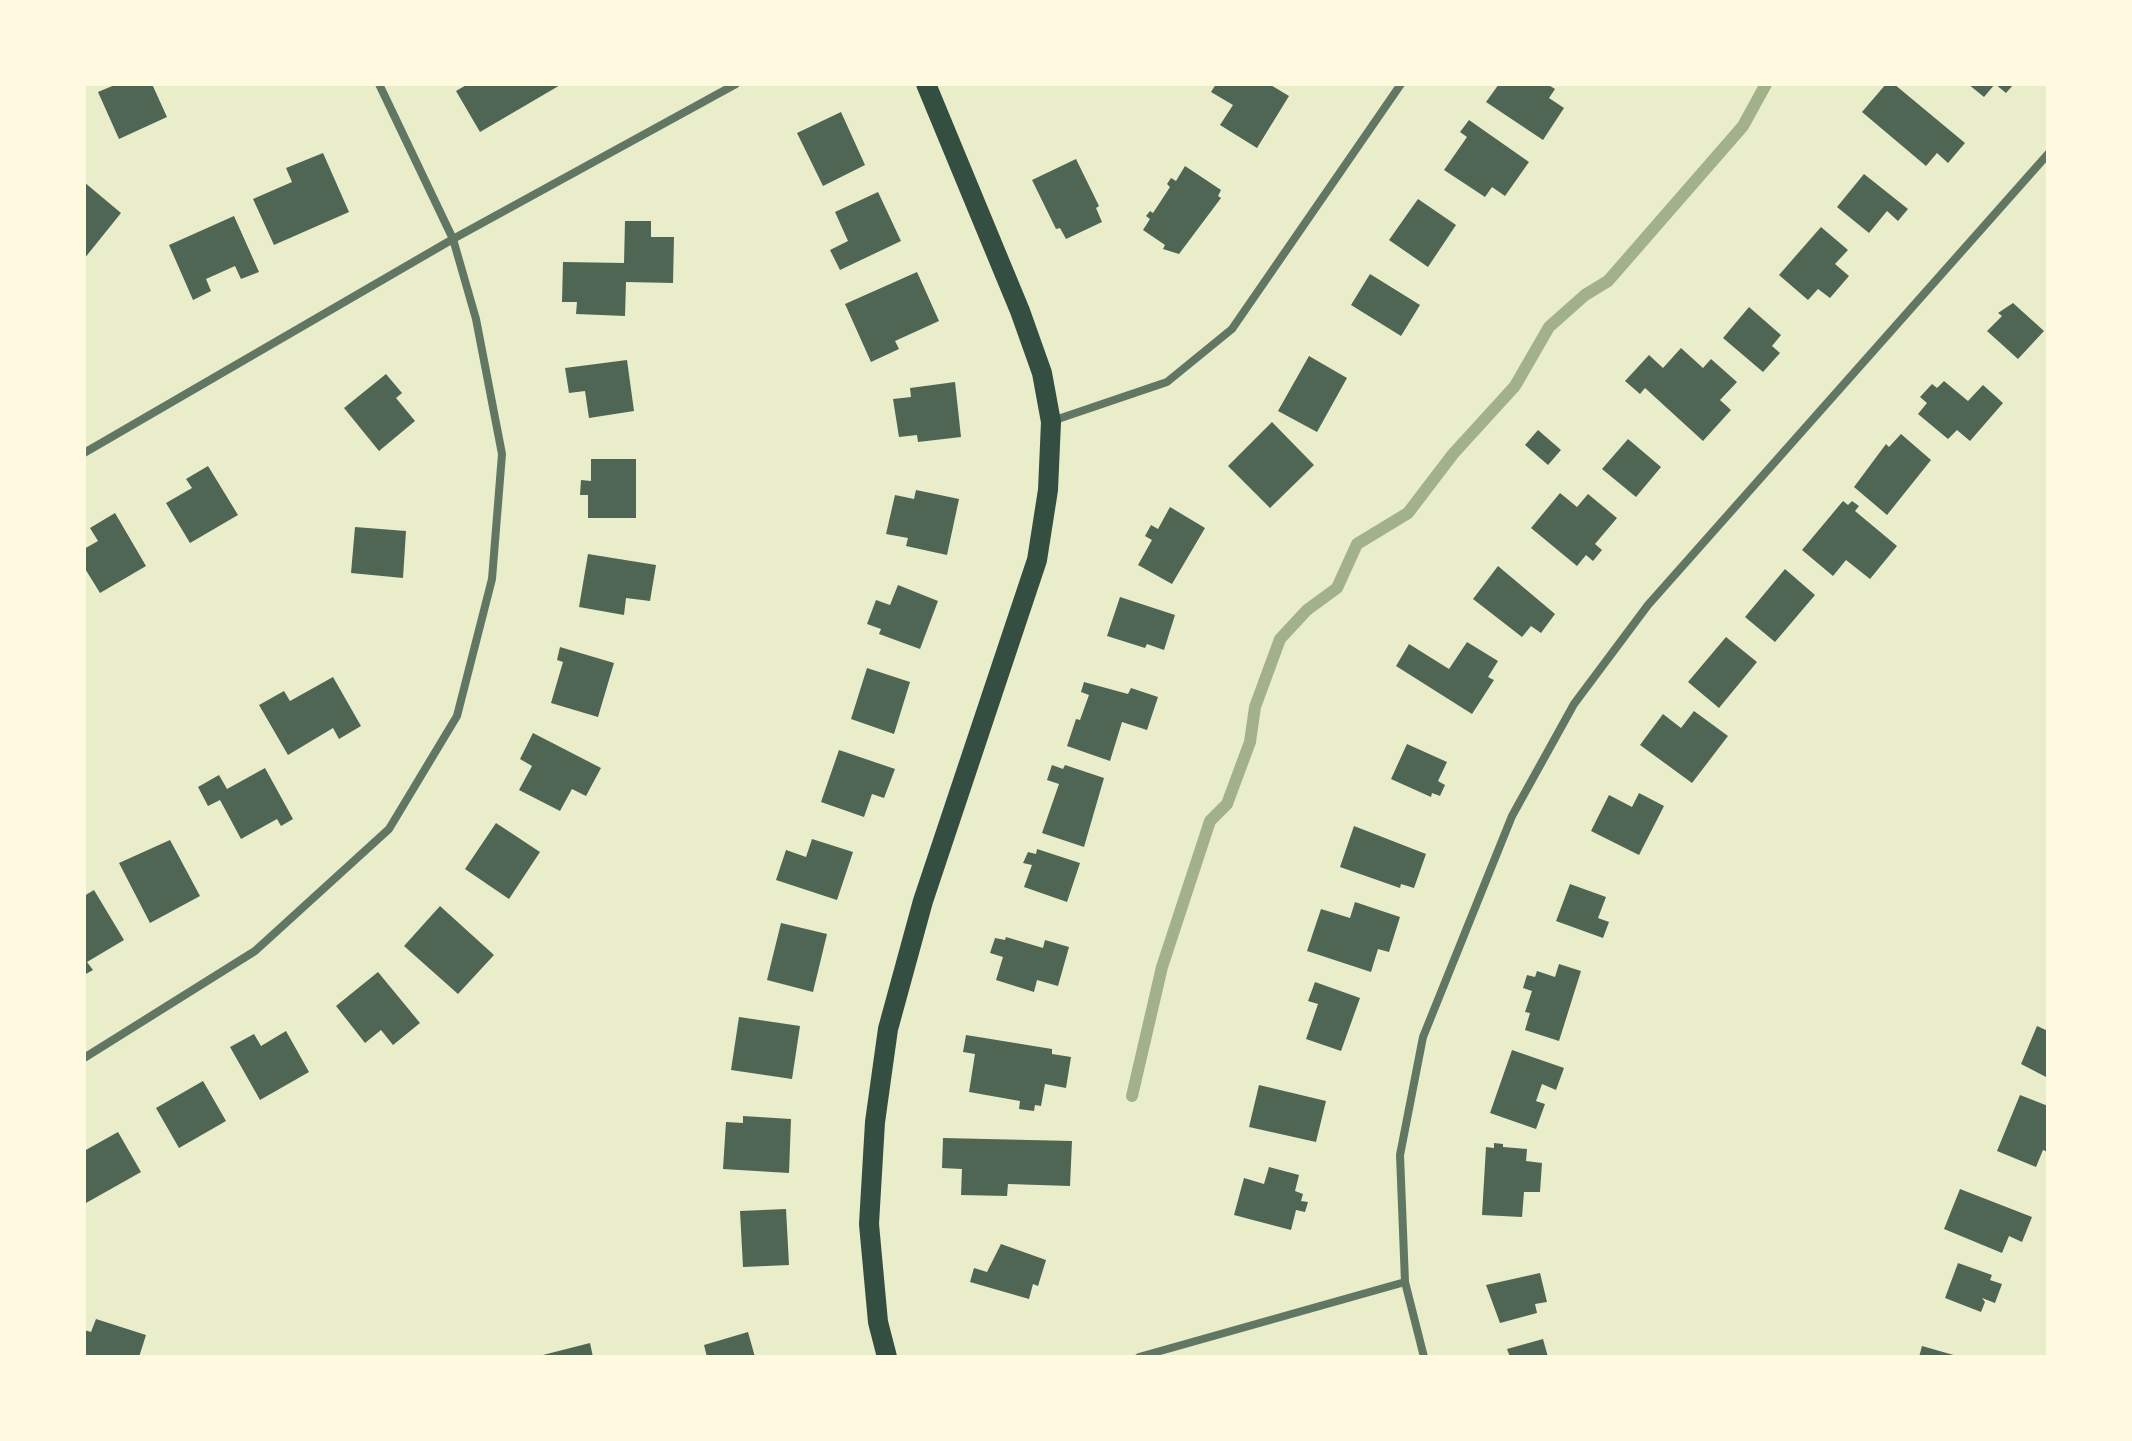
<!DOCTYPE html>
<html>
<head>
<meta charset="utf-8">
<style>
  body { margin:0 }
  #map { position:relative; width:2132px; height:1441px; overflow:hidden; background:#e9edc9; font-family:Helvetica,sans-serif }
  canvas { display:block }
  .frame { position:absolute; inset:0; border:86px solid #fefae0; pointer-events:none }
</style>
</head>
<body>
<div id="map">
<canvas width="2132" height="1441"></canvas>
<div class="frame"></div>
</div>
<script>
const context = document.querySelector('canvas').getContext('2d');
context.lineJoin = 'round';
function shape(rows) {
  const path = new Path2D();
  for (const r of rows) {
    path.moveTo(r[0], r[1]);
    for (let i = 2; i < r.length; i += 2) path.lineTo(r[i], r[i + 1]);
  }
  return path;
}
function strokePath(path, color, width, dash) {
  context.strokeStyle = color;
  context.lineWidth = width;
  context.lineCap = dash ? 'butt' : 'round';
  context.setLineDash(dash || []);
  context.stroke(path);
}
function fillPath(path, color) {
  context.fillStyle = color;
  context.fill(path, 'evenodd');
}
const stream = shape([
  [1132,1096,1162,967,1210,821,1227,804,1250,742,1255,707,1280,639,1307,610,1337,588,1357,544,1408,513,1453,454,1515,386,1549,327,1585,295,1608,281,1743,126,1766,84]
]);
const building = shape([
  [117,84,152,84,167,117,119,139,98,92],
  [468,84,562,84,480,132,456,91],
  [1216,84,1269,84,1289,96,1257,148,1220,125,1233,105,1211,92],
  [1499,84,1547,84,1555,89,1549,98,1564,108,1543,140,1486,102],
  [1886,84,1894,84,1965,143,1948,163,1937,153,1926,166,1862,112],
  [1968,84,2014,84,2006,93,1995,84,1984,97],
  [841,112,865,165,823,186,797,133],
  [1469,120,1529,162,1505,196,1492,187,1485,197,1444,170,1467,137,1460,132],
  [323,153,349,212,274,245,253,199,292,182,286,168],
  [1076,159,1099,206,1096,208,1102,222,1066,239,1060,228,1056,229,1032,180],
  [1185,166,1221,190,1218,196,1221,198,1179,254,1163,249,1165,245,1143,230,1150,219,1146,216,1150,211,1153,213,1170,187,1167,184,1171,178,1176,181],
  [1864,174,1908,209,1898,221,1887,211,1869,233,1837,207],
  [84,182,121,213,84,259],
  [878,192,901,241,840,270,830,250,848,241,835,212],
  [1418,199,1456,225,1428,267,1389,240],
  [234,216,259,272,241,279,235,266,206,279,211,291,193,300,169,245],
  [625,221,651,221,651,237,674,237,673,283,626,282,625,316,576,314,577,302,562,302,563,262,624,263],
  [1821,227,1848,250,1835,264,1849,276,1830,298,1818,289,1808,300,1779,275],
  [917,272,939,321,895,341,899,349,871,362,845,304],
  [1370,274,1420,305,1401,336,1351,305],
  [2013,303,2044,331,2018,359,1987,331,2002,316,1998,313],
  [1749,307,1781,335,1772,346,1780,353,1763,372,1723,338],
  [1681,348,1703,368,1711,359,1737,382,1720,400,1731,410,1703,441,1645,388,1640,394,1625,381,1649,355,1663,368],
  [1309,356,1347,378,1317,432,1278,411],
  [627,360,634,411,589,418,585,391,569,393,565,368],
  [386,374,402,393,396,398,415,421,379,451,344,408],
  [1944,381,1968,401,1983,385,2003,403,1970,441,1957,430,1948,439,1918,414,1927,403,1920,397,1932,384,1937,388],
  [955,382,961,437,918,442,917,435,899,437,893,399,911,397,910,388],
  [1272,422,1314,465,1270,508,1228,466],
  [1538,430,1561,450,1548,465,1525,445],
  [1901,434,1931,460,1887,515,1854,487,1886,444,1889,447],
  [1628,439,1661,467,1636,497,1602,469],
  [591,459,636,459,636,518,588,518,588,495,580,495,581,480,591,481],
  [208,466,238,515,190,543,166,503,192,488,186,479],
  [916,490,959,499,947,555,906,546,908,538,886,534,895,495,914,499],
  [1560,493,1577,507,1588,494,1617,518,1595,544,1602,550,1593,561,1586,555,1577,566,1531,528],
  [1843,501,1848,505,1852,501,1859,506,1855,511,1897,546,1870,579,1846,560,1833,576,1802,550],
  [1170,507,1205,528,1172,584,1138,565,1152,540,1145,536,1151,525,1158,529],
  [115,513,146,566,100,593,84,567,84,549,98,541,90,528],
  [355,527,406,531,403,578,351,573],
  [588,554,656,565,650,601,626,598,624,615,579,607],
  [1498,566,1555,614,1541,633,1531,626,1522,637,1473,599],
  [1785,569,1815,595,1775,642,1745,617],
  [898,585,938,601,920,649,879,634,881,629,867,624,876,600,890,605],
  [1120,597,1175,615,1164,650,1147,644,1145,648,1107,636],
  [1726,637,1757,662,1719,708,1688,682],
  [1467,642,1498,661,1488,677,1494,680,1472,714,1396,666,1409,644,1449,669],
  [560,647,614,663,598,717,551,703,563,662,557,660],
  [867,668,910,682,894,734,851,719],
  [333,677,361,726,339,739,333,728,288,755,259,705,284,691,290,701],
  [1084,682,1128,694,1131,688,1158,697,1147,730,1122,722,1110,761,1067,746,1076,719,1080,720,1089,695,1081,692],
  [1694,711,1728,736,1692,783,1640,745,1663,714,1681,728],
  [533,733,601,768,586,796,572,789,560,811,519,790,532,766,520,759],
  [1407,744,1447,762,1438,781,1445,785,1440,796,1432,793,1431,797,1391,779],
  [839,750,895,769,884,798,872,794,864,817,821,802],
  [1052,765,1063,769,1065,765,1104,778,1084,847,1042,833,1059,784,1047,780],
  [265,768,293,819,281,826,277,819,241,839,220,800,208,806,198,787,219,775,227,789],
  [1639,793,1664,806,1639,855,1591,831,1609,795,1632,807],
  [496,823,540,852,509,899,465,869],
  [1354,826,1426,854,1414,888,1401,884,1400,888,1340,867],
  [812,839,853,852,837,900,776,880,786,850,806,857],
  [170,840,200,896,150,923,119,863],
  [1037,849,1080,863,1067,902,1024,887,1032,865,1023,863,1028,852,1036,854],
  [1570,884,1606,897,1598,918,1609,922,1603,938,1556,921],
  [94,890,124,940,87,962,93,970,84,975,84,896],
  [1355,902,1400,917,1389,952,1378,949,1371,972,1307,951,1321,909,1350,918],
  [440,906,494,955,458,994,404,946],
  [781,923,827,934,813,992,767,980],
  [1006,937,1043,948,1045,940,1069,947,1058,986,1037,980,1034,992,996,980,1003,957,990,953,995,938,1005,940],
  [1559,964,1581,971,1559,1041,1525,1030,1530,1013,1525,1012,1532,991,1523,988,1527,975,1535,977,1537,971,1555,977],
  [378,972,420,1023,393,1045,381,1030,365,1043,336,1006],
  [1315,982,1360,998,1341,1051,1306,1039,1318,1004,1308,1001],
  [739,1017,800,1026,792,1079,731,1070],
  [2037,1026,2048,1031,2048,1078,2021,1064],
  [286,1031,309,1072,260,1100,230,1047,254,1034,261,1046],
  [966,1035,1052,1049,1052,1054,1071,1057,1066,1088,1045,1084,1041,1106,1035,1105,1034,1111,1019,1109,1020,1101,969,1092,975,1054,963,1052],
  [1512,1050,1564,1068,1556,1090,1542,1084,1536,1101,1545,1104,1536,1129,1490,1113],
  [203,1081,226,1121,179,1148,156,1108],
  [1259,1085,1326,1101,1316,1142,1249,1127],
  [2020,1095,2048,1106,2048,1152,2043,1150,2036,1167,1997,1151],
  [743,1116,791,1119,789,1173,723,1169,726,1122,743,1123],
  [118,1132,141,1172,86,1203,84,1151],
  [943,1138,1072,1141,1070,1186,1008,1184,1007,1196,961,1195,962,1169,942,1168],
  [1494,1143,1503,1144,1503,1147,1527,1149,1526,1161,1542,1163,1540,1192,1524,1192,1522,1217,1482,1215,1486,1147,1494,1148],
  [1269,1167,1299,1175,1295,1191,1303,1194,1301,1201,1308,1202,1305,1212,1296,1210,1291,1230,1234,1215,1244,1178,1264,1184],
  [1960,1189,2032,1217,2022,1242,2009,1236,2002,1253,1944,1229],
  [786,1209,789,1265,743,1267,740,1211],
  [1001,1244,1046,1260,1038,1286,1033,1284,1029,1299,970,1282,974,1268,987,1272],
  [1958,1263,1992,1275,1990,1280,2002,1284,1995,1303,1982,1298,1985,1302,1981,1312,1945,1298],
  [1540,1273,1547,1302,1535,1304,1537,1313,1500,1323,1486,1285],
  [96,1319,146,1335,139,1357,84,1357,84,1330,91,1332],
  [748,1332,755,1357,707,1357,704,1345],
  [1543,1339,1548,1357,1510,1357,1507,1349],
  [590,1343,593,1357,540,1357,539,1356],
  [1922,1346,1957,1356,1957,1357,1919,1357]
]);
const minor = shape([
  [1052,421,1167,382,1232,329,1401,84],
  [84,453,453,239,736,84],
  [84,1058,255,951,389,829,457,716,492,579,502,454,476,319,453,239,379,84],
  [1139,1357,1405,1282],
  [1424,1357,1405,1282,1400,1155,1423,1037,1512,816,1574,704,1648,605,2048,154]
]);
const primary = shape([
  [887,1357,878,1322,869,1224,875,1122,888,1029,923,901,1037,560,1048,490,1051,422,1042,373,1020,311,926,84]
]);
strokePath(stream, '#a3b18a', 12);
fillPath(building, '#4f6655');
strokePath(minor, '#617663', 8);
strokePath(primary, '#344e41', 20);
</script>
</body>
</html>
